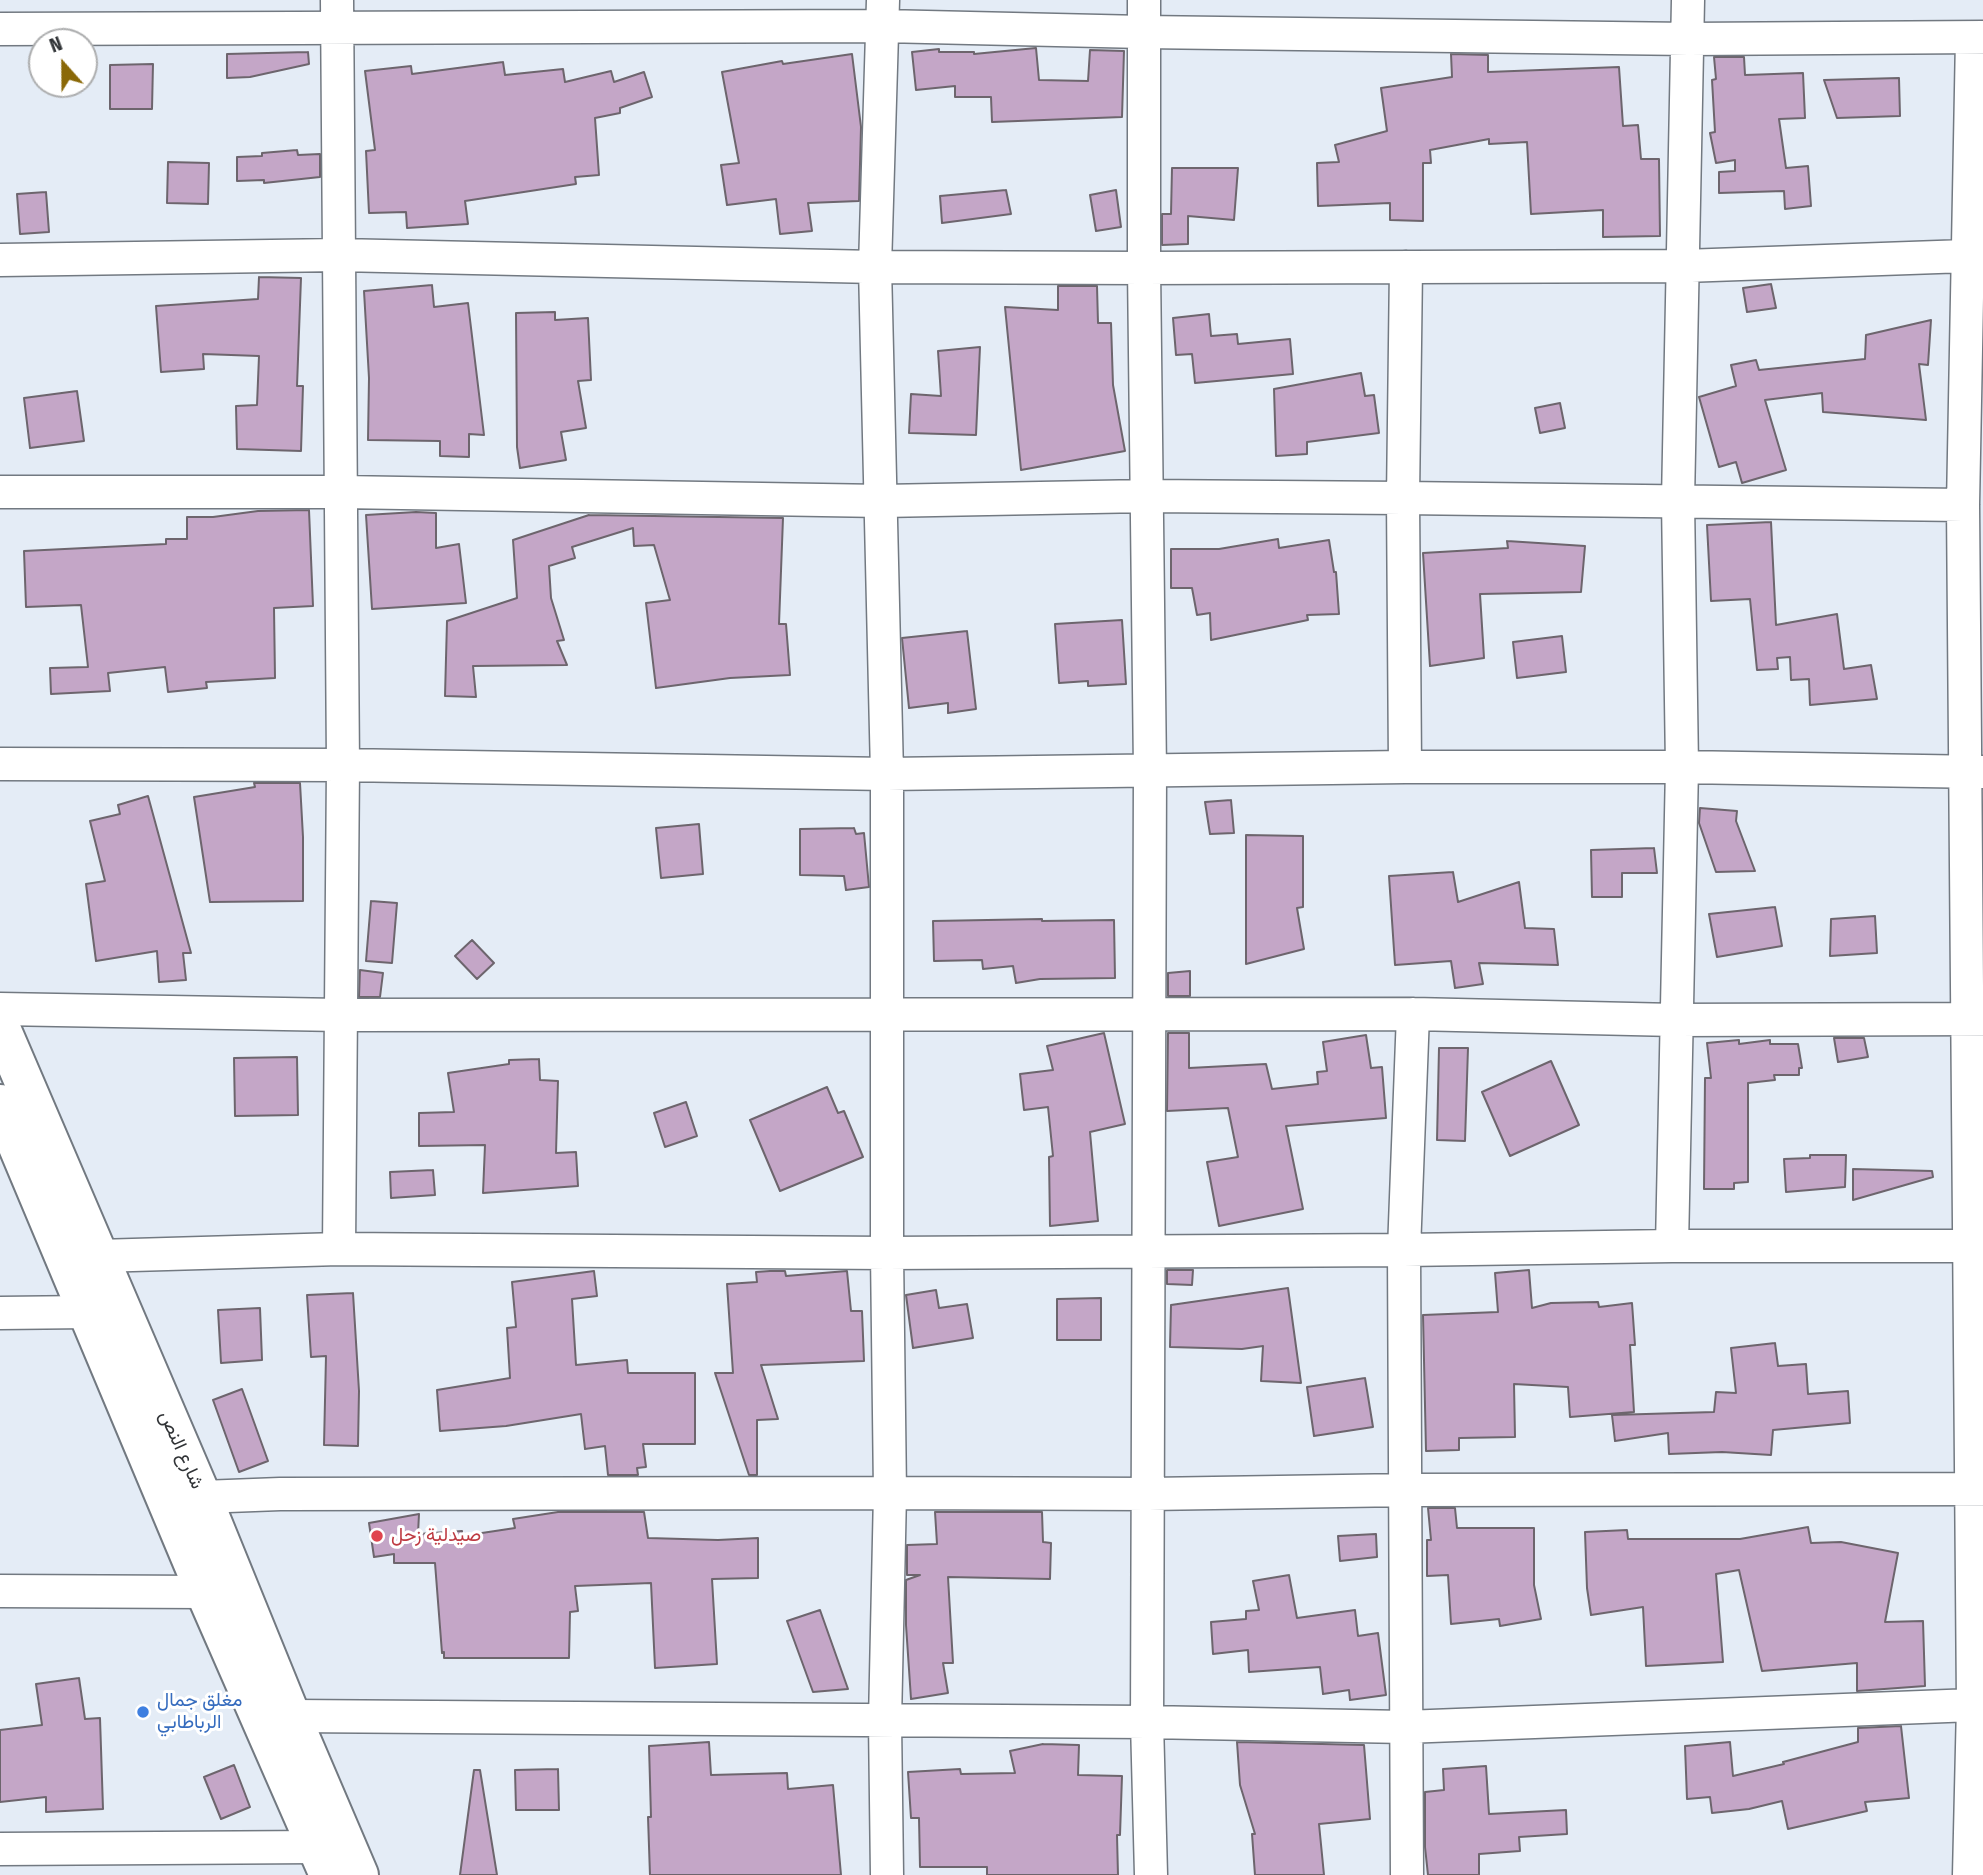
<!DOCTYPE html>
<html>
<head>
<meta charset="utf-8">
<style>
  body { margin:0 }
  #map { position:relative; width:1983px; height:1875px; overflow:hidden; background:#e4ecf6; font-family:"Fira Sans Condensed",sans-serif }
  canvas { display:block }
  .north { position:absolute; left:28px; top:28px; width:70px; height:70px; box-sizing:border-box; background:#fff; border:2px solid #adaeaf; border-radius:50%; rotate:339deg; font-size:19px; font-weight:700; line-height:28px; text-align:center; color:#313437 }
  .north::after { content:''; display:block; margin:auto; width:24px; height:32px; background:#8a6807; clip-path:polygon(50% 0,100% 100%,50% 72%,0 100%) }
</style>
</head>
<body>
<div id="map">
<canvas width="1983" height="1875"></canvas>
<div class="north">N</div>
</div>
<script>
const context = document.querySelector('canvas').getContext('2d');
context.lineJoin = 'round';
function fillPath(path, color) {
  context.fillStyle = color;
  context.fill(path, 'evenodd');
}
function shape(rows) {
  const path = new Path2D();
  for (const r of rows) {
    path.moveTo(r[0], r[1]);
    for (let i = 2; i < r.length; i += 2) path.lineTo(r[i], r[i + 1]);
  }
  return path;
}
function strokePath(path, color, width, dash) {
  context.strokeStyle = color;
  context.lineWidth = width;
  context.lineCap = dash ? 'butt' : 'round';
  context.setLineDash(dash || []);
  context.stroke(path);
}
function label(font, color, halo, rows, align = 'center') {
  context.font = font + ' "Fira Sans Condensed",Vazirmatn,sans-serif';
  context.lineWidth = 6;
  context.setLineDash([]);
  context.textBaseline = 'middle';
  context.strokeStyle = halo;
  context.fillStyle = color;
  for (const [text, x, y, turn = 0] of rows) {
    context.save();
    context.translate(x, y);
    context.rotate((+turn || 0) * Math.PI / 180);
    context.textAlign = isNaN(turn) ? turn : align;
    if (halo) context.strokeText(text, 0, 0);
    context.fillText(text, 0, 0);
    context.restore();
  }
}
const building = shape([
  [1036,48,1039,80,1088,81,1090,50,1124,51,1122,117,992,122,991,97,955,97,955,86,916,90,912,52,939,49,939,52,974,52,974,54,1036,48],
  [308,52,309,64,250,77,227,78,227,54,308,52],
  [852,54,861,127,859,201,808,203,812,231,780,234,776,199,727,205,721,165,739,163,722,72,782,61,783,64,852,54],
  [1451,54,1488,55,1488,72,1619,67,1623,126,1638,125,1641,159,1659,159,1660,236,1603,237,1603,210,1531,214,1527,142,1489,144,1489,139,1430,150,1431,163,1423,163,1423,221,1390,220,1390,203,1318,206,1317,163,1339,162,1335,145,1387,131,1381,88,1452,77,1451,54],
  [1714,57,1744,57,1745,75,1803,73,1805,118,1779,119,1786,168,1808,166,1811,206,1785,209,1784,191,1719,193,1719,172,1735,171,1735,160,1716,163,1710,133,1715,132,1712,80,1716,79,1714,57],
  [503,62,505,75,563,69,565,82,611,71,614,82,644,72,652,97,620,108,620,113,595,118,599,175,575,177,576,184,465,201,468,224,407,228,406,212,369,213,366,151,375,150,365,71,411,66,412,74,503,62],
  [153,64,152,109,110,109,110,65,153,64],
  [1899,78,1900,116,1837,118,1824,80,1899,78],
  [297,150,298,155,320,154,320,177,264,183,264,180,237,181,237,157,262,156,262,153,297,150],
  [168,162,209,163,208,204,167,203,168,162],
  [1172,168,1238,168,1234,220,1188,216,1188,244,1162,245,1162,214,1171,214,1172,168],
  [1006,190,1011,214,942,223,940,196,1006,190],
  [1116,190,1121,227,1096,231,1090,195,1116,190],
  [46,192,49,232,20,234,17,194,46,192],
  [259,277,301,278,297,386,303,386,301,451,237,449,236,406,257,405,259,356,203,354,204,369,161,372,156,306,258,299,259,277],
  [1771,284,1776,308,1747,312,1743,288,1771,284],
  [432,285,434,307,468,303,484,435,469,434,469,457,440,456,440,441,368,440,369,378,364,291,432,285],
  [1058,286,1097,286,1098,323,1111,323,1113,385,1125,451,1021,470,1005,307,1058,310,1058,286],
  [555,312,555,320,588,318,591,380,578,381,586,428,561,432,566,460,520,468,517,447,516,313,555,312],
  [1209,314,1211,336,1237,334,1238,344,1290,339,1293,374,1195,383,1192,354,1176,355,1173,318,1209,314],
  [1931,320,1928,365,1919,364,1926,420,1823,412,1822,393,1765,400,1786,470,1742,483,1736,462,1719,467,1699,397,1736,386,1731,365,1756,360,1759,370,1865,359,1866,335,1931,320],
  [980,347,976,435,909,433,911,394,941,396,938,351,980,347],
  [1361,373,1365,396,1374,395,1379,433,1307,442,1307,454,1276,456,1274,389,1361,373],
  [77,391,84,441,30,448,24,398,77,391],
  [1560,403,1565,428,1540,433,1535,408,1560,403],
  [309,510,313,606,274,608,275,678,206,682,207,688,168,692,165,667,108,673,110,691,51,694,50,668,88,667,81,605,26,607,24,551,166,544,166,539,187,539,187,517,213,517,258,511,309,510],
  [416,512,436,513,436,548,459,544,466,603,372,609,366,515,416,512],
  [589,515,783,518,779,624,786,624,790,675,730,678,656,688,646,603,670,600,654,545,634,546,633,528,572,547,575,558,549,566,551,598,564,640,557,641,567,665,473,666,476,697,445,696,447,621,517,598,513,540,589,515],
  [1771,522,1776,625,1837,614,1844,669,1871,665,1877,699,1810,705,1809,679,1791,680,1790,657,1777,658,1778,669,1757,670,1750,599,1711,601,1707,525,1771,522],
  [1278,539,1279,548,1329,540,1334,572,1336,572,1339,614,1307,615,1308,620,1211,640,1210,613,1197,615,1192,588,1171,588,1171,549,1219,549,1278,539],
  [1507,541,1585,546,1581,592,1480,594,1484,658,1430,666,1423,553,1508,548,1507,541],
  [1122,620,1126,684,1088,686,1088,681,1059,683,1055,624,1122,620],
  [967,631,976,709,948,713,948,703,909,708,902,638,967,631],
  [1562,636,1566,672,1517,678,1513,642,1562,636],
  [254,783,300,783,303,837,303,901,210,902,194,797,255,787,254,783],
  [148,796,191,953,183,953,186,980,159,982,157,951,96,961,86,884,105,881,90,821,120,814,118,805,148,796],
  [1231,800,1234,833,1210,834,1205,802,1231,800],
  [1700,808,1737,811,1736,821,1755,871,1716,872,1699,823,1700,808],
  [699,824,703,874,661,878,656,828,699,824],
  [854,828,856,834,864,833,869,887,846,890,844,876,800,875,800,829,854,828],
  [1246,835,1303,836,1303,907,1297,908,1304,949,1246,964,1246,835],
  [1654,848,1657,873,1622,873,1622,897,1592,897,1591,850,1654,848],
  [1453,872,1458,902,1519,882,1525,928,1554,929,1558,965,1479,963,1483,984,1455,988,1451,961,1395,965,1389,876,1453,872],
  [371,901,397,903,392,963,366,961,371,901],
  [1775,907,1782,946,1717,957,1709,914,1775,907],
  [1875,916,1877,953,1830,956,1831,919,1875,916],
  [1042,919,1042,921,1114,920,1115,978,1040,979,1016,983,1013,966,983,969,982,960,934,961,933,921,1042,919],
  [472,940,494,963,477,979,455,956,472,940],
  [360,970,383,973,380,997,359,997,360,970],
  [1190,971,1190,996,1168,996,1168,973,1190,971],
  [1104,1033,1125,1124,1090,1132,1098,1221,1050,1226,1049,1157,1053,1156,1048,1107,1024,1110,1020,1074,1053,1070,1047,1046,1104,1033],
  [1168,1033,1189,1033,1189,1068,1266,1064,1272,1089,1318,1084,1317,1072,1327,1071,1323,1042,1366,1035,1371,1068,1382,1067,1386,1118,1286,1126,1303,1209,1219,1226,1207,1162,1238,1157,1228,1108,1167,1111,1168,1033],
  [1834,1038,1864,1038,1868,1057,1838,1062,1834,1038],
  [1739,1040,1739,1044,1770,1040,1770,1044,1798,1044,1802,1068,1799,1068,1799,1075,1774,1075,1775,1080,1748,1083,1748,1182,1734,1183,1734,1189,1704,1189,1705,1078,1711,1078,1707,1043,1739,1040],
  [1439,1048,1468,1048,1465,1141,1437,1140,1439,1048],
  [297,1057,298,1115,235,1116,234,1058,297,1057],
  [539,1059,540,1080,558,1081,556,1153,576,1152,578,1186,483,1193,485,1145,419,1146,419,1113,454,1112,448,1073,509,1064,509,1060,539,1059],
  [1551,1061,1579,1125,1510,1156,1482,1092,1551,1061],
  [827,1087,838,1113,844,1111,863,1157,780,1191,750,1120,827,1087],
  [686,1102,697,1136,665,1147,654,1113,686,1102],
  [1810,1155,1846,1155,1845,1187,1786,1192,1784,1159,1810,1158,1810,1155],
  [1853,1169,1932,1171,1933,1177,1853,1200,1853,1169],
  [433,1170,435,1195,391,1198,390,1172,433,1170],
  [1167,1270,1193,1270,1192,1285,1167,1284,1167,1270],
  [1529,1270,1532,1308,1551,1303,1598,1302,1599,1307,1632,1303,1635,1345,1630,1345,1634,1412,1570,1417,1568,1387,1514,1384,1515,1437,1459,1438,1459,1450,1426,1451,1423,1315,1498,1312,1495,1273,1529,1270],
  [594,1271,597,1296,572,1299,576,1365,627,1360,628,1373,695,1373,695,1444,643,1444,646,1467,637,1468,638,1475,608,1475,605,1446,585,1449,581,1414,506,1426,440,1431,437,1390,510,1378,507,1328,516,1327,512,1282,594,1271],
  [770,1271,785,1271,786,1276,847,1271,851,1311,862,1311,864,1361,761,1365,778,1419,757,1420,757,1475,749,1475,715,1373,733,1373,727,1284,757,1282,756,1272,770,1271],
  [1288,1288,1301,1383,1261,1381,1263,1346,1242,1349,1170,1347,1171,1305,1288,1288],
  [936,1290,939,1308,967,1304,973,1338,913,1348,906,1295,936,1290],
  [353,1293,359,1391,358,1446,324,1445,326,1356,311,1357,307,1295,353,1293],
  [1101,1298,1101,1340,1057,1340,1057,1299,1101,1298],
  [260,1308,262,1360,221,1363,218,1310,260,1308],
  [1775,1343,1778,1366,1806,1364,1808,1394,1848,1391,1850,1423,1773,1430,1771,1455,1722,1452,1669,1454,1668,1433,1615,1441,1612,1415,1714,1412,1716,1392,1736,1393,1731,1348,1775,1343],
  [1365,1378,1373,1427,1314,1436,1307,1387,1365,1378],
  [242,1389,268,1461,239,1472,213,1400,242,1389],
  [1428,1508,1455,1508,1457,1528,1534,1528,1534,1585,1541,1619,1500,1626,1499,1619,1451,1624,1448,1575,1427,1576,1427,1540,1431,1540,1428,1508],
  [558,1512,644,1512,648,1538,718,1540,758,1538,758,1578,712,1579,717,1664,655,1668,651,1583,575,1586,578,1611,570,1612,569,1658,444,1658,444,1652,442,1653,435,1563,394,1563,394,1554,374,1557,369,1523,419,1514,418,1534,462,1531,462,1536,515,1528,513,1519,558,1512],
  [935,1512,1042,1512,1043,1542,1051,1543,1050,1579,948,1577,953,1663,943,1663,948,1693,911,1699,906,1625,906,1580,920,1575,907,1575,907,1545,937,1544,935,1512],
  [1808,1527,1811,1543,1841,1542,1898,1553,1885,1622,1923,1621,1925,1686,1857,1691,1857,1663,1762,1671,1739,1570,1716,1574,1723,1662,1646,1666,1643,1607,1591,1615,1587,1588,1585,1532,1627,1530,1628,1539,1740,1539,1808,1527],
  [1376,1534,1377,1557,1340,1561,1338,1536,1376,1534],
  [1289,1575,1297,1618,1355,1610,1358,1636,1378,1633,1386,1695,1350,1700,1349,1690,1323,1694,1320,1667,1249,1672,1248,1650,1213,1654,1211,1622,1246,1619,1246,1611,1259,1610,1253,1581,1289,1575],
  [820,1610,848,1689,813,1692,787,1621,820,1610],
  [79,1678,85,1719,100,1718,103,1809,46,1812,46,1797,0,1802,0,1730,42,1725,36,1684,79,1678],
  [1901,1726,1909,1798,1865,1802,1867,1811,1788,1829,1782,1801,1749,1809,1712,1813,1710,1797,1687,1799,1685,1746,1730,1742,1733,1776,1784,1764,1783,1762,1858,1742,1858,1728,1901,1726],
  [709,1742,711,1775,787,1773,788,1789,833,1785,841,1875,650,1875,648,1817,651,1817,649,1746,709,1742],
  [1237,1742,1364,1745,1370,1819,1319,1824,1324,1875,1255,1875,1252,1834,1255,1834,1240,1785,1237,1742],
  [1043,1744,1079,1745,1078,1775,1122,1776,1120,1835,1117,1835,1118,1875,987,1875,987,1867,920,1867,919,1818,911,1818,908,1772,960,1769,961,1774,1015,1773,1010,1751,1043,1744],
  [234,1765,250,1807,221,1819,204,1777,234,1765],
  [1486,1766,1489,1814,1566,1810,1567,1834,1519,1837,1520,1851,1479,1854,1479,1875,1428,1875,1425,1847,1425,1792,1444,1790,1443,1769,1486,1766],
  [558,1769,559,1810,516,1810,515,1770,558,1769],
  [474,1770,480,1770,497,1875,460,1875,474,1770]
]);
const minor = shape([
  [337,0,343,765,339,1249],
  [883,0,875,267,887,774,887,1253,890,1493,885,1721,887,1875],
  [1144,0,1144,268,1150,771,1147,1722,1151,1875],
  [0,29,883,26,1143,32,1689,39,1983,37],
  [0,260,339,255,875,267,1144,268,1684,266,1966,256],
  [0,492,342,492,882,501,1146,496,1403,498,1963,505],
  [0,764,343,765,887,774,1405,767,1682,767,1983,772],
  [1405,767,1403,498,1406,267],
  [0,1009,340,1015,1413,1014,1675,1020,1983,1019],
  [1672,1246,1682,767,1678,501,1688,0],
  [98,1256,339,1249,887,1253,1404,1250,1672,1246,1983,1246],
  [0,1313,89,1312],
  [202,1497,280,1494,890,1493,1149,1494,1407,1490,1983,1489],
  [0,1591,205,1592],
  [291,1716,1147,1722,1405,1727,1973,1705],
  [0,1849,317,1847],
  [1407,1875,1404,1250,1413,1014],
  [1969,1875,1973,1705,1963,505,1972,38]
]);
const secondary = shape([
  [0,1026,202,1497,291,1716,359,1875],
  [0,1104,205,1592,329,1875]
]);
const markers = [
  [377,1536,7,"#e0444e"],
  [143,1712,7,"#3f7fe0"]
];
const streetNames = [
  ["شارع النص",181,1450,66]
];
const healthNames = [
  ["صيدلية زحل",391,1536]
];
const shopNames = [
  ["مغلق جمال",157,1701],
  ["الرباطابي",157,1723]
];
fillPath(building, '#c4a6c7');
strokePath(building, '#6d656d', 2);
strokePath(minor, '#727981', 35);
strokePath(secondary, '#727981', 42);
strokePath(minor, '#fff', 32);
strokePath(secondary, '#fff', 38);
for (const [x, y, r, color] of markers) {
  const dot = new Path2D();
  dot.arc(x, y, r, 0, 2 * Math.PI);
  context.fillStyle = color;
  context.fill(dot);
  strokePath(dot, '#fff', 2.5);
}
label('19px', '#313437', '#fff', streetNames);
label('19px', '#be3a42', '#fff', healthNames, 'left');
label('19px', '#366cbe', '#fff', shopNames, 'left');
</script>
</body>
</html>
